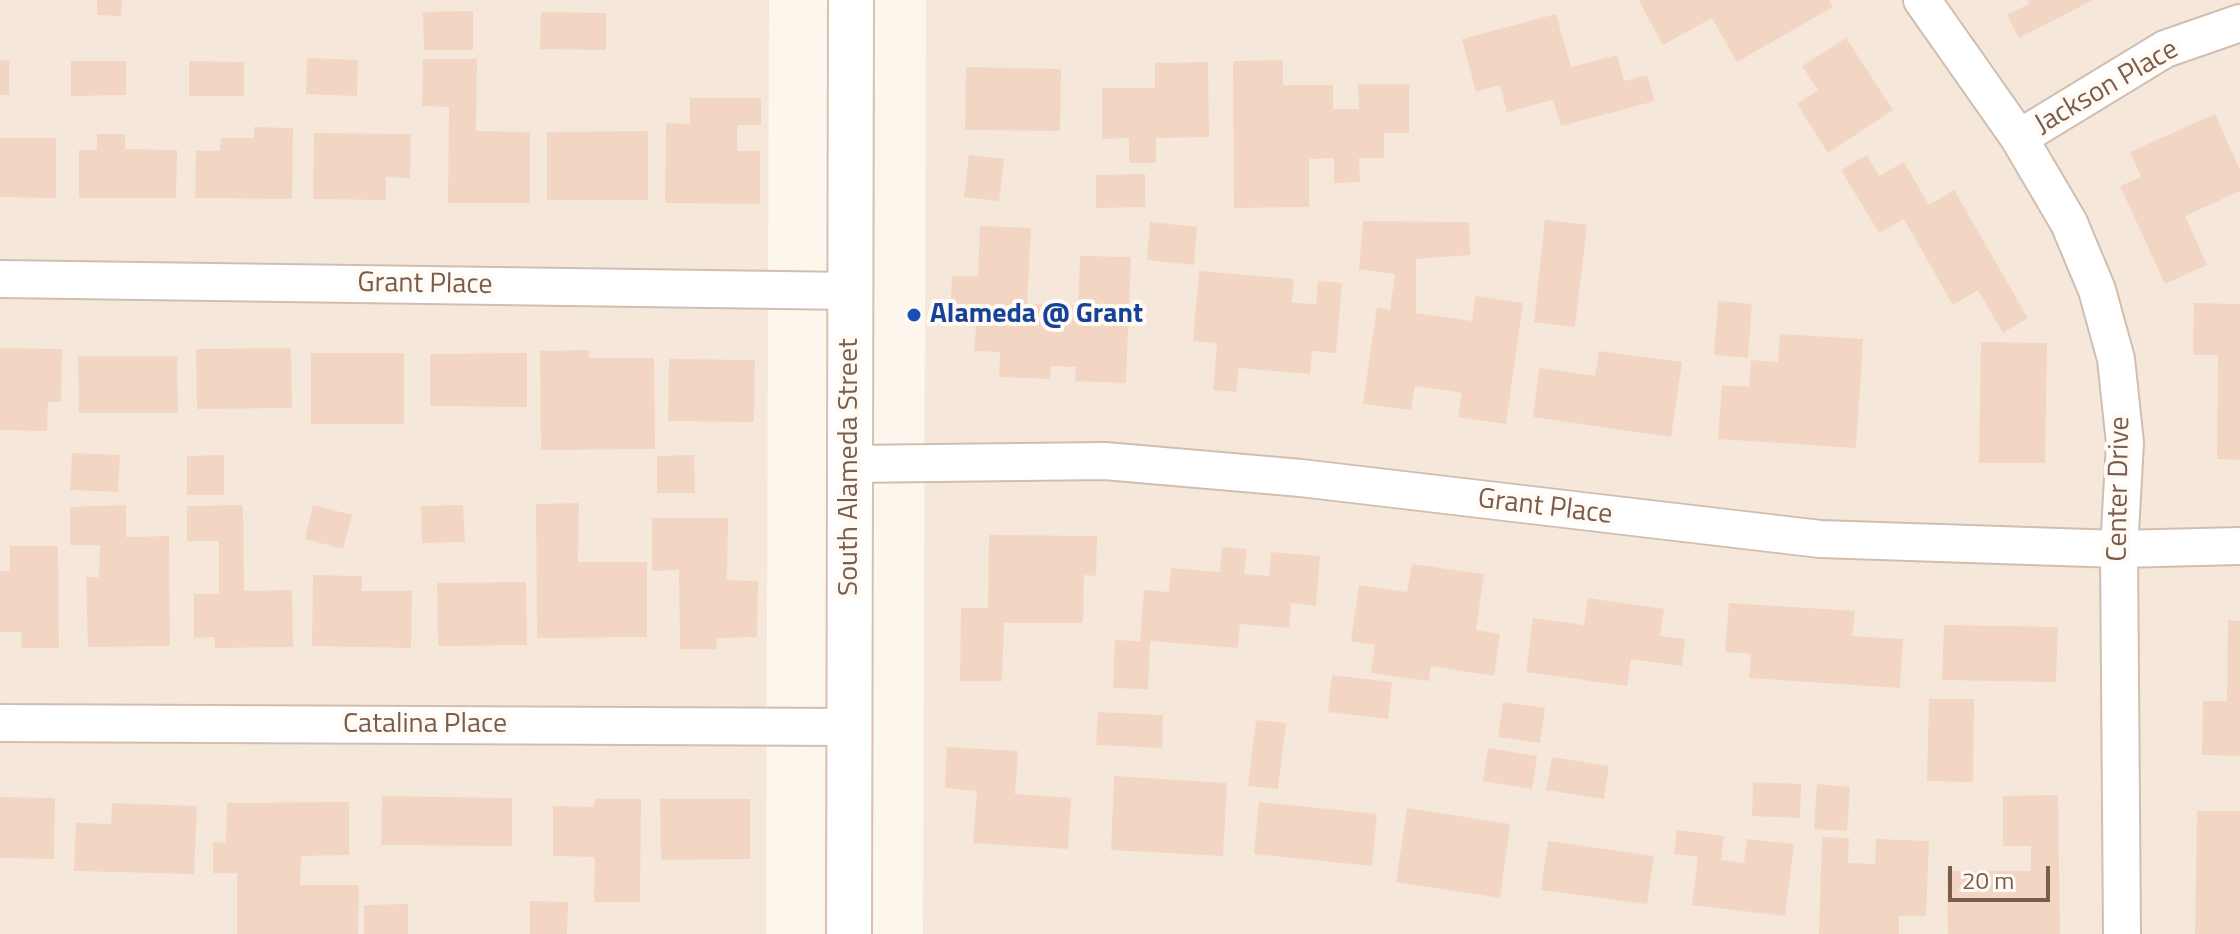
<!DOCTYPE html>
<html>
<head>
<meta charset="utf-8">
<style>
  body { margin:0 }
  #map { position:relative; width:2240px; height:934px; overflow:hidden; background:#fdf6ec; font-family:"Titillium Web",sans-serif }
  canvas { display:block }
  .scale { position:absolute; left:1948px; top:866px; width:102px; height:36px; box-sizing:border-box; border:4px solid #7a5c4d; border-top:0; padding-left:10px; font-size:24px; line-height:28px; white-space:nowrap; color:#7a5c4d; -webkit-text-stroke:6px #fffaf3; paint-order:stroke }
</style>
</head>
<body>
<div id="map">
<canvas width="2240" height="934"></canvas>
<div class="scale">20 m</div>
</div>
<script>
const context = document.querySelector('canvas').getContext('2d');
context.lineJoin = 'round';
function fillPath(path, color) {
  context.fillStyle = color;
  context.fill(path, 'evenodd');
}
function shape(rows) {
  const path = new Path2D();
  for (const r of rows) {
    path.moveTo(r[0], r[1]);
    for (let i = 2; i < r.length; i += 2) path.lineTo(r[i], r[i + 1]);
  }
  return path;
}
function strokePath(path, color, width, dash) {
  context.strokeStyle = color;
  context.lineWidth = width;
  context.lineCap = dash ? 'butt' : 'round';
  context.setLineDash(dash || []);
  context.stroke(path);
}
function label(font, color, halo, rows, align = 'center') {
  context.font = font + ' "Titillium Web",sans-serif';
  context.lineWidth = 8;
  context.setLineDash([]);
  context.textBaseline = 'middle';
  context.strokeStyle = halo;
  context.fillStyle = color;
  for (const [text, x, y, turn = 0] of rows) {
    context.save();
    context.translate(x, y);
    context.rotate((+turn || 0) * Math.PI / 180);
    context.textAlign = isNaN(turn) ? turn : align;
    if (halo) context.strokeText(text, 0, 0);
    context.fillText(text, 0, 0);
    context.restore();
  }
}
const residential = shape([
  [0,0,769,0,766,934,0,934],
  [926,0,2240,0,2240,934,923,934]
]);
const building = shape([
  [97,0,122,0,121,16,97,15],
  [1641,0,1829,0,1833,7,1737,62,1712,18,1663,45,1639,1],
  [2027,0,2093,0,2019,38,2007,15,2029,4],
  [473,11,473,50,424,50,423,12],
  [541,12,606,13,606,50,540,49],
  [1556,14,1571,67,1617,55,1624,81,1647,75,1655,101,1561,126,1553,100,1507,112,1500,85,1476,92,1462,39],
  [1846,38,1893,110,1828,153,1797,104,1818,90,1802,66],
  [307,58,358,60,357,96,306,94],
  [423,59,477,59,476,131,530,132,530,203,448,203,449,107,422,106],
  [0,60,9,60,9,95,0,95],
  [1283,60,1283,85,1333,85,1333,109,1359,109,1358,84,1409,84,1409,133,1384,133,1384,158,1359,158,1360,182,1334,183,1334,158,1309,159,1309,207,1234,208,1233,61],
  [71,61,126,61,126,95,71,96],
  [189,61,244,62,244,96,189,96],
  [1208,62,1209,137,1156,138,1156,163,1129,163,1129,138,1102,139,1102,88,1155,88,1155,63],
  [966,67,1061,69,1060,131,965,130],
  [690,98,761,98,761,125,737,125,737,151,760,151,760,204,665,203,666,123,690,124],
  [2215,114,2240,170,2240,191,2185,216,2207,265,2165,284,2120,186,2141,177,2130,152],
  [254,127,293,128,292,199,195,198,196,151,220,151,221,138,254,138],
  [648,131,648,200,547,200,547,132],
  [314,133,411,134,410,178,386,177,386,200,313,199],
  [97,134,125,134,125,149,177,150,176,198,79,198,79,150,97,150],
  [0,138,56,138,56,198,0,197],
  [969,155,1004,159,999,201,964,197],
  [1867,155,1879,176,1904,162,1929,205,1954,190,2028,318,2003,333,1978,290,1953,305,1904,219,1879,233,1841,170],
  [1145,174,1145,207,1096,208,1096,175],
  [1545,220,1587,225,1575,327,1534,322],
  [1363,221,1469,222,1470,255,1416,259,1416,313,1472,321,1475,296,1523,303,1506,424,1458,417,1462,393,1415,386,1411,410,1363,404,1377,307,1390,310,1395,274,1359,269],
  [1150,222,1197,227,1194,265,1147,260],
  [980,226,1031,228,1027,304,1078,305,1080,256,1131,257,1126,383,1075,381,1076,367,1051,366,1050,379,999,377,1000,352,974,351,976,326,950,326,952,276,978,276],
  [1199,271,1294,279,1292,303,1316,304,1318,281,1342,283,1336,353,1312,351,1310,374,1239,368,1236,392,1213,390,1217,343,1193,341],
  [1718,301,1752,304,1748,358,1714,355],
  [2194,303,2240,304,2240,460,2217,459,2218,355,2193,355],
  [1780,334,1863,339,1856,448,1718,439,1722,385,1749,387,1751,360,1778,362],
  [1981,342,2047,343,2045,463,1979,463],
  [0,348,62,349,61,402,48,402,47,431,0,430],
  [291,348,292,408,197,409,196,349],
  [589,350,589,358,654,358,655,449,541,450,540,351],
  [1599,351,1682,362,1671,437,1533,417,1539,368,1595,376],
  [311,353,404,353,404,424,311,424],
  [527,353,527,407,430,406,430,354],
  [78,356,177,356,178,413,79,413],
  [669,359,755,360,754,422,668,421],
  [72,453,120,455,118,492,70,490],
  [224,455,224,495,187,495,187,456],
  [694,455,695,493,657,493,657,456],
  [579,503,578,562,647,562,647,637,537,638,536,504],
  [126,505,126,537,169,536,170,646,88,647,86,577,99,577,100,545,70,545,70,507],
  [243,505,244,591,292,590,293,647,215,648,215,637,194,638,194,594,219,594,219,541,187,541,187,506],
  [313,505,352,515,343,549,305,539],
  [463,505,465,542,422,543,421,506],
  [652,518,728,518,727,580,758,581,757,637,717,638,716,649,680,649,679,570,652,571],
  [989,535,1097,536,1096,576,1084,575,1083,623,1004,623,1002,681,960,681,961,608,988,608],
  [10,546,58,546,59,648,21,648,22,632,0,632,0,571,10,571],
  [1222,547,1247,549,1244,574,1269,576,1271,552,1320,556,1316,606,1291,603,1289,628,1240,624,1238,648,1150,641,1148,689,1113,688,1115,640,1140,641,1144,590,1169,592,1171,568,1220,572],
  [1412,564,1484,574,1476,630,1500,634,1494,676,1431,666,1429,681,1371,673,1375,645,1351,641,1359,585,1407,592],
  [313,575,362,576,362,591,412,591,411,648,312,646],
  [526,582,527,645,438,646,437,583],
  [1588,598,1664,609,1660,636,1685,639,1682,666,1631,659,1627,686,1526,672,1533,618,1584,625],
  [1729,603,1855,611,1852,636,1903,639,1900,688,1749,678,1751,654,1725,652],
  [2228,620,2240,621,2240,756,2202,755,2203,701,2227,701],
  [1944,625,2058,627,2056,682,1942,680],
  [1332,675,1392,682,1388,719,1328,712],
  [1929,699,1974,699,1973,782,1927,781],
  [1503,702,1545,708,1540,743,1498,737],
  [1098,712,1163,715,1162,748,1096,745],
  [1256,720,1286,723,1278,789,1248,786],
  [947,747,1018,751,1015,794,1071,798,1068,849,973,843,977,791,945,788],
  [1488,748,1537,756,1532,789,1483,781],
  [1552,757,1609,766,1604,799,1546,790],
  [1114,776,1227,783,1223,856,1111,850],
  [1753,782,1801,784,1800,818,1752,816],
  [1817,784,1850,787,1847,831,1814,829],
  [2058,795,2060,934,1948,934,1947,871,2031,871,2031,846,2003,846,2003,796],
  [382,796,512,798,512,846,381,845],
  [0,797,55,798,54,859,0,858],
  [595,799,641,799,640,902,594,902,595,857,553,856,553,806,594,807],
  [660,799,750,799,750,859,661,860],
  [349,802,349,855,301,856,300,885,359,885,358,934,237,934,237,873,213,873,213,842,226,843,227,803],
  [1259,802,1377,814,1372,866,1254,854],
  [112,803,197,806,194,874,74,871,76,823,111,824],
  [1407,808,1510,824,1500,898,1396,882],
  [2197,811,2240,811,2240,934,2195,934],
  [1677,830,1724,836,1721,860,1744,863,1747,839,1794,844,1785,916,1692,905,1698,857,1674,854],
  [1822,837,1849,838,1848,863,1875,864,1876,839,1929,841,1926,916,1899,916,1899,934,1819,934],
  [1548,841,1654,856,1647,904,1541,890],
  [530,901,568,902,567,934,530,934],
  [408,904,408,934,364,934,364,905]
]);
const street = shape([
  [1922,0,2019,138,2069,223,2097,290,2116,359,2125,443,2119,549,2122,934],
  [2019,138,2165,49,2240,23],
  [0,279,851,291],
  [850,464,1105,461,1301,478,1820,539,2119,549,2240,546],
  [0,723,849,727]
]);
const secondary = shape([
  [849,934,851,0]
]);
const markers = [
  [914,315,8,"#1a4fb4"]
];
const streetNames = [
  ["Jackson Place",2107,88,-30],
  ["Grant Place",425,285,1],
  ["South Alameda Street",850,467,-90],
  ["Center Drive",2120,489,-89],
  ["Grant Place",1545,508,7],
  ["Catalina Place",425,725]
];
const transitNames = [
  ["Alameda @ Grant",930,315]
];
fillPath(residential, '#f5e8da');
fillPath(building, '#f3d5c3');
strokePath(street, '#d1beb0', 40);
strokePath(secondary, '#d6c0b0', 48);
strokePath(street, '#fff', 36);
strokePath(secondary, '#fff', 44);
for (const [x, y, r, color] of markers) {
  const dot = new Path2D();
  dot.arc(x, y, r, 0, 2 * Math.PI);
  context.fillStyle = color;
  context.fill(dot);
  strokePath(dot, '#fffaf3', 3);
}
label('28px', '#7a5c4d', '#fffaf3', streetNames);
label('bold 28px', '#164399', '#fffaf3', transitNames, 'left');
</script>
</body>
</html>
